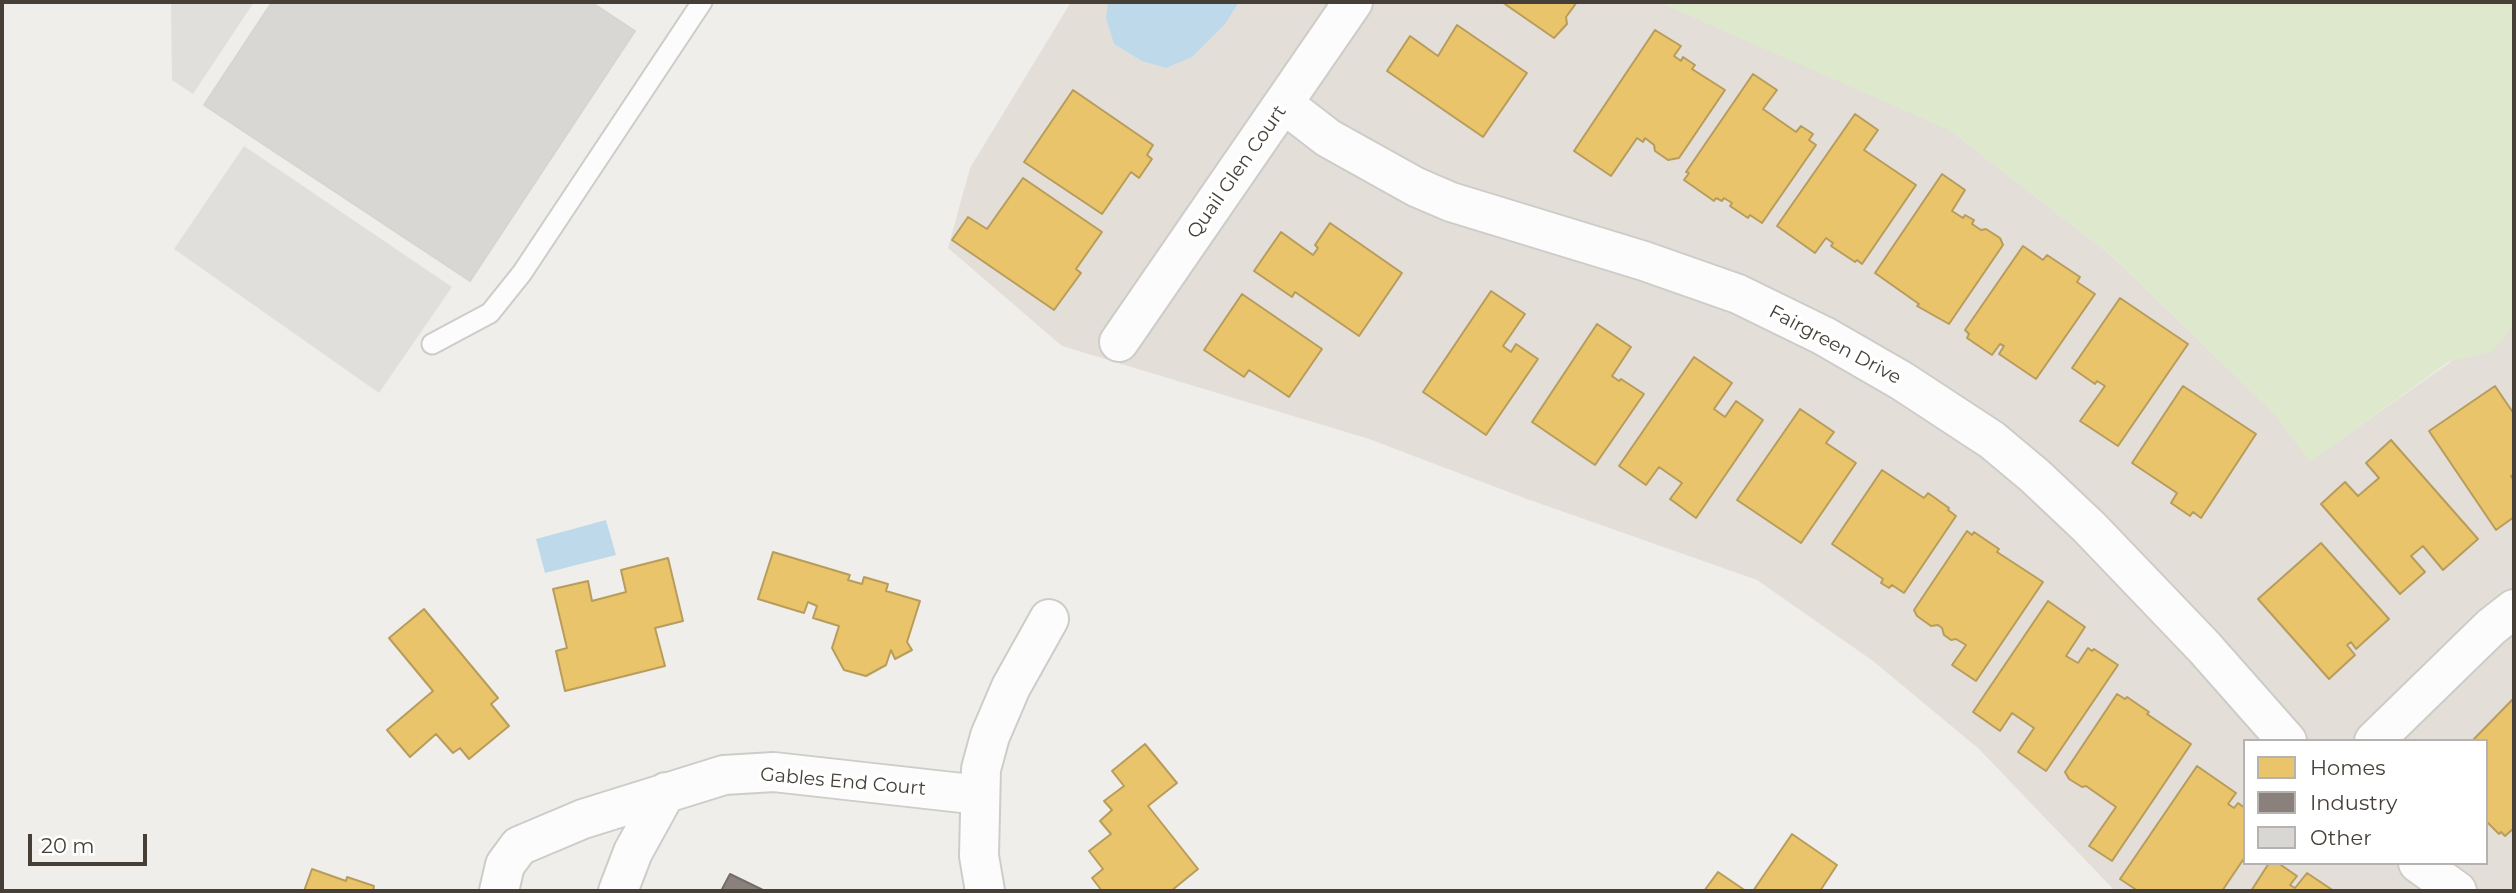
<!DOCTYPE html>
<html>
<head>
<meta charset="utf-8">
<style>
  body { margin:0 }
  #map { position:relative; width:2516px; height:893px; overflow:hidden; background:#f0eeea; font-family:Montserrat,sans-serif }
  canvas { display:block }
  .frame { position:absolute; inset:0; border:4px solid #453f37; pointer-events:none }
  .legend { position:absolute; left:2243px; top:739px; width:245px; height:126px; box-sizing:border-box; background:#fff; border:2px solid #b5b2af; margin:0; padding:9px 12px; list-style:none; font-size:21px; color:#453f37 }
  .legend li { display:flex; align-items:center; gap:14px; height:35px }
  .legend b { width:35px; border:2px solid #b5b2af }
  .scale { position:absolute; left:28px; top:834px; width:119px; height:32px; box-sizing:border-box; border:4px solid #453f37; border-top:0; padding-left:9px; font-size:21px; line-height:24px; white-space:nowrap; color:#453f37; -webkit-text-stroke:5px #fff; paint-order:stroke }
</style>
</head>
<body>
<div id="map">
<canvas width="2516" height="893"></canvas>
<div class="frame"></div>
<ul class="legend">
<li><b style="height:19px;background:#e9c46a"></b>Homes</li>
<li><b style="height:19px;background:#8a817c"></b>Industry</li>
<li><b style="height:19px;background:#d9d7d3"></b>Other</li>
</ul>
<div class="scale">20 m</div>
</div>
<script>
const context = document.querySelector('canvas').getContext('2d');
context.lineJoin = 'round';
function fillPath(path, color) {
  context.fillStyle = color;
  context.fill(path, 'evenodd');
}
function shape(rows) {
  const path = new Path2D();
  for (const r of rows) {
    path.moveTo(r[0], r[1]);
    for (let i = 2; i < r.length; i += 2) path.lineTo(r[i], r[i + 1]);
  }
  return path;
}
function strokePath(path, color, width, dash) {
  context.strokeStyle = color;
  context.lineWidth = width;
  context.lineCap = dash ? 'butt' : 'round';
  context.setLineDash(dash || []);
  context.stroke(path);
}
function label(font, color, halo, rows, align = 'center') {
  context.font = font + ' Montserrat,sans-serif';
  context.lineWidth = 7;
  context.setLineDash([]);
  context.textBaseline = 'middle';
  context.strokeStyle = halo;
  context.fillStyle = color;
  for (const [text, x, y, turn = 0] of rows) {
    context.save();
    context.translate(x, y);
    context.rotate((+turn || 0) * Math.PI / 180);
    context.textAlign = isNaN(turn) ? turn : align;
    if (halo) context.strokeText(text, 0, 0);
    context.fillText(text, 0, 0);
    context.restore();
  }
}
const residential = shape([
  [1071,2,1676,2,1897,89,2113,257,2274,413,2310,461,2514,317,2514,891,2115,891,1979,749,1873,661,1757,580,1527,499,1369,439,1062,346,948,248,970,168],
  [2245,741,2486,741,2486,863,2245,863]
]);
const green = shape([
  [1658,2,2514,2,2514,325,2493,351,2448,362,2310,462,2274,413,2113,257,1951,131]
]);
const parking = shape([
  [171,2,254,2,193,94,172,80],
  [244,146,452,287,379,393,174,249]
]);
const water = shape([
  [1108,2,1239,2,1225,24,1192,57,1166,68,1142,61,1114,44,1106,18],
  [606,520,616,555,545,573,536,539]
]);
const homes = shape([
  [1502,2,1577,2,1566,17,1567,24,1554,38,1502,2],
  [1457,25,1527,73,1483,137,1387,71,1410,36,1438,56,1457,25],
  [1655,30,1681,46,1674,56,1681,61,1683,57,1695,65,1692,69,1725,90,1679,158,1668,160,1655,151,1654,145,1645,138,1643,142,1637,138,1611,176,1574,151,1655,30],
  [1753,74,1777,90,1763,109,1796,132,1801,126,1813,134,1809,140,1816,145,1762,223,1750,215,1748,218,1730,206,1732,203,1724,198,1722,201,1716,198,1714,201,1684,180,1689,173,1686,172,1753,74],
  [1073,90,1153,145,1147,155,1152,159,1139,178,1131,172,1102,214,1024,162,1073,90],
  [1855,114,1878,130,1864,150,1916,185,1862,264,1857,260,1855,262,1831,246,1833,243,1826,238,1815,253,1777,226,1855,114],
  [1942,174,1965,190,1952,211,1963,218,1965,215,1974,220,1972,224,1981,230,1986,229,2000,238,2003,245,1949,324,1917,306,1919,304,1875,273,1942,174],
  [1023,178,1102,232,1076,269,1081,273,1054,310,952,240,968,217,987,229,1023,178],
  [1330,223,1402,273,1359,336,1295,292,1292,297,1254,271,1281,232,1313,255,1318,248,1315,245,1330,223],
  [2023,246,2043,260,2047,255,2080,277,2077,282,2095,294,2036,379,1999,354,2004,346,2000,344,1992,355,1967,338,1969,334,1965,330,2023,246],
  [1491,291,1525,314,1503,346,1511,352,1516,344,1538,359,1486,435,1423,392,1491,291],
  [1242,294,1322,349,1289,397,1249,370,1244,377,1204,350,1242,294],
  [2120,298,2188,344,2118,446,2080,421,2105,386,2097,381,2095,384,2072,368,2120,298],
  [1597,324,1631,347,1612,376,1619,381,1621,379,1644,394,1595,465,1532,422,1597,324],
  [1694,357,1732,383,1714,409,1725,417,1736,401,1763,420,1696,518,1670,499,1682,483,1659,467,1646,485,1619,466,1694,357],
  [2183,386,2256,434,2201,518,2193,512,2190,516,2171,503,2177,493,2132,463,2183,386],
  [2495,386,2514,414,2514,474,2511,476,2514,481,2514,517,2496,530,2429,431,2495,386],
  [1800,409,1834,432,1826,443,1856,463,1801,543,1737,500,1800,409],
  [2391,440,2478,539,2443,570,2423,546,2411,556,2425,572,2400,594,2321,504,2345,482,2358,496,2379,478,2366,463,2391,440],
  [1882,470,1924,498,1928,493,1949,508,1948,510,1956,516,1904,593,1892,585,1889,588,1881,583,1883,579,1832,544,1882,470],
  [1967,531,1972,535,1974,532,1999,549,1997,552,2043,582,1976,681,1952,665,1966,645,1956,639,1951,640,1944,635,1942,628,1938,625,1931,626,1917,616,1914,610,1967,531],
  [2321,543,2389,619,2356,649,2351,642,2347,645,2355,655,2329,679,2258,599,2321,543],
  [773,552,850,575,848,580,862,584,864,577,888,584,886,591,920,601,907,642,912,650,895,659,891,650,886,665,866,676,844,670,832,648,839,626,813,618,817,606,808,602,804,613,758,599,773,552],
  [668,558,683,621,655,628,665,666,565,691,556,651,567,648,553,589,588,581,592,601,626,592,621,570,668,558],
  [2048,601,2085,627,2066,656,2078,663,2088,648,2092,651,2094,649,2118,665,2046,771,2018,752,2034,728,2012,713,2000,731,1973,712,2048,601],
  [424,609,498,698,491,704,509,726,469,759,460,748,453,753,436,734,410,757,387,730,433,691,389,638,424,609],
  [2117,694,2125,699,2127,697,2149,712,2147,714,2191,744,2112,861,2089,846,2116,807,2086,786,2082,787,2069,779,2065,772,2117,694],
  [2514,698,2514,828,2505,836,2501,832,2499,834,2486,821,2486,741,2472,741,2514,698],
  [1145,744,1177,783,1148,806,1198,869,1171,891,1102,891,1092,878,1103,869,1089,851,1111,834,1100,821,1112,810,1104,801,1124,786,1112,771,1145,744],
  [2197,766,2236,793,2228,804,2234,808,2238,803,2245,808,2245,857,2222,891,2138,891,2120,879,2197,766],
  [1792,834,1837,865,1820,891,1753,891,1792,834],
  [2269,863,2278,863,2297,876,2290,885,2295,888,2307,873,2334,891,2251,891,2269,863],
  [312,869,346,881,347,877,374,886,373,891,304,891,312,869],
  [1718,872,1746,891,1704,891,1718,872]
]);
const industry = shape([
  [730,874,765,891,721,891,730,874]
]);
const building = shape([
  [272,2,591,2,635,31,470,281,204,105,272,2]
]);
const service = shape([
  [432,344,490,313,522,273,702,2]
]);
const minor = shape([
  [1284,104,1328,138,1416,187,1451,202,1644,261,1738,294,1824,336,1902,381,1992,440,2035,476,2089,527,2204,647,2287,741],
  [1119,342,1353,2],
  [2374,741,2491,627,2514,609],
  [2418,863,2457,891],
  [499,891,505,865,519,846,583,819,724,775,774,772,980,795],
  [618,891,633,852,666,792],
  [985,891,979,856,981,769,990,736,1011,687,1049,619]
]);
const streetNames = [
  ["Quail Glen Court",1237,172,-55],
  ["Fairgreen Drive",1835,345,28],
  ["Gables End Court",843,782,5]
];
fillPath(residential, '#e3dfd8');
fillPath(green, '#dee8cc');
fillPath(parking, '#e1dfdb');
fillPath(water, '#bedaea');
fillPath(homes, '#e9c46a');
strokePath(homes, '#b89c5b', 2);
fillPath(industry, '#8a817c');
strokePath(industry, '#756d67', 2);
fillPath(building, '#d9d7d3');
strokePath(building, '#d8d5d0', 2);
strokePath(service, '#ceccc8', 23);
strokePath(minor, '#ceccc8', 42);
strokePath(service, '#fdfcfc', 19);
strokePath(minor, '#fdfcfc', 38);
label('19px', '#453f37', '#fff', streetNames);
</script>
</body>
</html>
